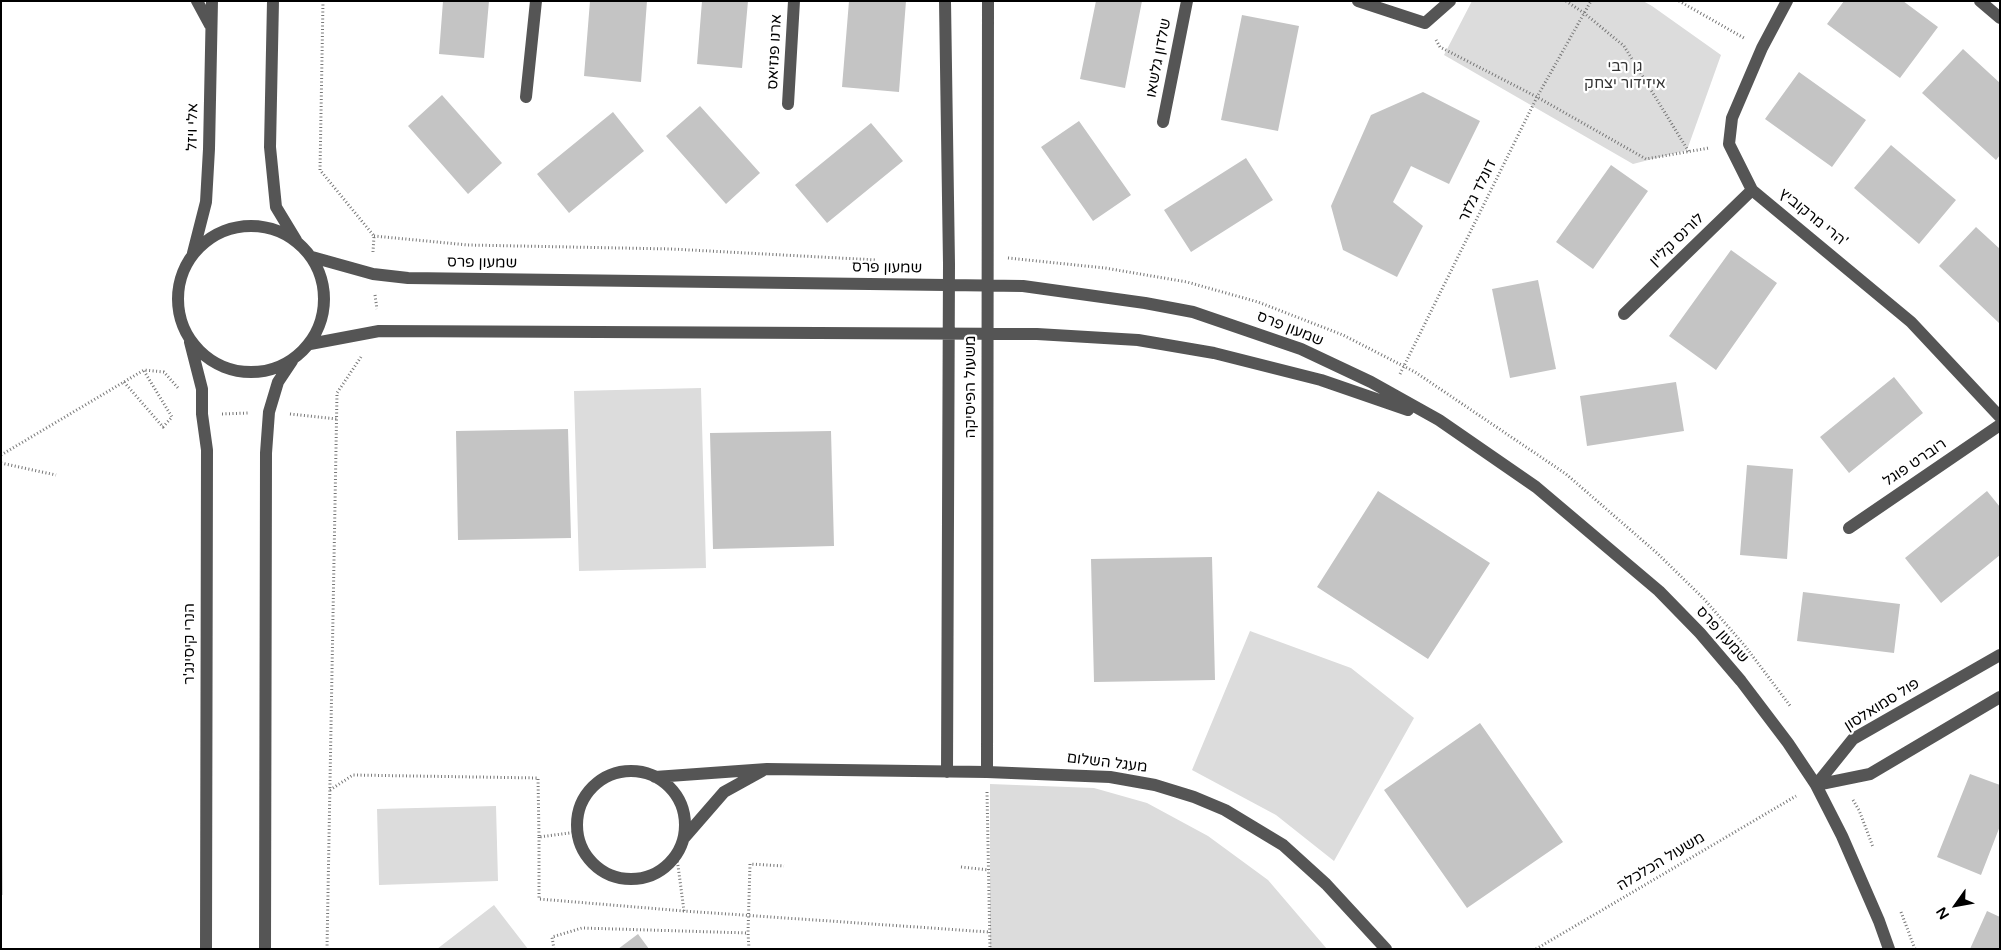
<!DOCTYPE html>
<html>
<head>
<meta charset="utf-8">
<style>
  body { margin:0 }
  #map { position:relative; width:2001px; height:950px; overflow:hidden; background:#fff; font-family:"Varela Round",sans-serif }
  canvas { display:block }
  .frame { position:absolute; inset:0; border:2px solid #000; pointer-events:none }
  .north { position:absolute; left:1931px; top:880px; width:50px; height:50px; -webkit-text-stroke:4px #fff; paint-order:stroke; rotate:238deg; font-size:14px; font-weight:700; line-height:20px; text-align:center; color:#000 }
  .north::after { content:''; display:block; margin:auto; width:18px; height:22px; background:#000; clip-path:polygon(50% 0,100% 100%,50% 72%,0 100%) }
</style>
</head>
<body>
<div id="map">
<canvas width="2001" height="950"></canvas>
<div class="frame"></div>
<div class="north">N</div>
</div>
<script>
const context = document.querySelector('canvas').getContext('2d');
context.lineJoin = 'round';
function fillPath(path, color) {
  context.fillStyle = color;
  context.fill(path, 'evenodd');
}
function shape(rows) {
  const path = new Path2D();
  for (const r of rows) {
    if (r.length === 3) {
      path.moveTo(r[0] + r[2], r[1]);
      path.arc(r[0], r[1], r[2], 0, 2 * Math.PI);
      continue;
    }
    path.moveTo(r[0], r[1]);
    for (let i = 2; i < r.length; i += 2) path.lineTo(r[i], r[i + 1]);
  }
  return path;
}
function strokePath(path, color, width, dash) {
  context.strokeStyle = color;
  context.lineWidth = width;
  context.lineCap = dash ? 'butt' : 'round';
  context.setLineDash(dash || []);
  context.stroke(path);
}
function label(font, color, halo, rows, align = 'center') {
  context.font = font + ' "Varela Round",Heebo,sans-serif';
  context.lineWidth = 4.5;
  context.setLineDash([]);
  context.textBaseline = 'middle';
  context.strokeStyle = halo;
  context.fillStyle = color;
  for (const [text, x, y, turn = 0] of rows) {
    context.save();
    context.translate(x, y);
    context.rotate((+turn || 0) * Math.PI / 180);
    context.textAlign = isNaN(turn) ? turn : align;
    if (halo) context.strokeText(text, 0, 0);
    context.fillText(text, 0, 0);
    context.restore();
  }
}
const green = shape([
  [1472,1,1643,1,1652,6,1721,55,1687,150,1633,164,1444,55],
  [701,388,706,568,579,571,574,391],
  [1250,631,1351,668,1414,718,1334,861,1276,815,1192,770],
  [1,688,3,895,1,895],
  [990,784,1094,788,1147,803,1208,836,1268,880,1327,949,990,949],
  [496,806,498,881,379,885,377,809],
  [494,905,528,949,437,949]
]);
const building = shape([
  [443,1,489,1,484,58,439,54],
  [590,1,647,1,641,82,584,76],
  [702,1,748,1,742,68,697,64],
  [849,1,906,1,899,92,842,87],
  [1096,1,1142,1,1125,88,1080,79],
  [1844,1,1903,1,1938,27,1900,78,1827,24],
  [1242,15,1299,26,1278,131,1221,120],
  [1963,49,2000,83,2000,155,1996,160,1922,93],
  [1799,72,1866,120,1832,167,1765,119],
  [1423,92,1480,121,1449,184,1411,166,1393,202,1423,226,1397,277,1343,250,1331,206,1371,115],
  [442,95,502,163,468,194,408,126],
  [700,106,760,173,726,204,666,136],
  [613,112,644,151,569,213,537,174],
  [1079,121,1131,195,1093,221,1041,147],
  [871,123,903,161,827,223,795,185],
  [1891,145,1956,200,1919,244,1854,188],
  [1246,158,1273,200,1191,252,1164,210],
  [1611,165,1648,191,1593,269,1556,242],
  [1976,227,2000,249,1999,323,1939,266],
  [1731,250,1777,283,1716,370,1669,336],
  [1538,280,1556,369,1510,378,1492,289],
  [1894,377,1923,413,1849,473,1820,437],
  [1676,382,1684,431,1587,446,1580,396],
  [568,429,571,538,458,540,456,431],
  [831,431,834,546,713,549,710,433],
  [1747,465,1793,469,1787,559,1740,555],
  [1378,491,1490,563,1428,659,1317,587],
  [1987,491,2000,507,2000,555,1941,603,1905,558],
  [1212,557,1215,680,1094,682,1091,559],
  [1803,592,1900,604,1894,653,1797,641],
  [1480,723,1563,842,1467,908,1384,790],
  [1970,774,2000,785,2000,826,1981,875,1937,857],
  [1987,911,2000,917,2000,949,1970,949],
  [638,934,649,949,618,949]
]);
const path = shape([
  [323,1,320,170,374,236,373,252],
  [1566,1,1584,13,1624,46,1689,152],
  [1679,1,1744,38],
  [1436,40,1440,47,1537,97,1646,159,1709,148],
  [374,236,468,245,672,249,877,260],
  [1008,258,1105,268,1187,282,1258,302,1343,335,1415,372,1566,474,1657,553,1704,599,1745,646,1791,707],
  [375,295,377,309],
  [1400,374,1537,97,1591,1],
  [124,382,163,427,172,417,144,371],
  [222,414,249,413],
  [290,414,337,419],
  [1,455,144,370,164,372,178,388],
  [1,463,56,475],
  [330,790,353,775,538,778,539,837,577,832],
  [987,792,990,949],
  [1853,800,1859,810,1873,847],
  [539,837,539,899,684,911],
  [677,858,684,911,989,932],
  [961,867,989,870],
  [1901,912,1915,949],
  [327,949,337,393,361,357],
  [554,949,552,937,582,928,748,933],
  [749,949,748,933,750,864,784,866],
  [1536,949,1796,796]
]);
const minor = shape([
  [197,1,210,25],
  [273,1,270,147,276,207,296,240],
  [945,1,949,264,947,772],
  [1358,1,1425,23,1450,1],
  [1787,1,1762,48,1732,118,1729,144,1752,190,1911,322,2000,417],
  [1980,1,2000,18],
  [526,97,536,1],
  [788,104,794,1],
  [1163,122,1187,1],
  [251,299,73],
  [193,253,206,202,209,149,212,1],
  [312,257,373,274,408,278,1023,286,1145,303,1193,312,1301,349,1371,382,1439,420,1536,487,1659,591,1700,633,1741,681,1788,743,1816,785,1842,836,1879,921,1889,949],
  [1624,314,1752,190],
  [190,342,202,389,202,414,207,450,206,949],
  [310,344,379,331,1037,334,1138,340,1214,353,1321,380,1408,410],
  [1849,528,2000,425],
  [631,825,54],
  [987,772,988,1],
  [655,777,767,769,987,772,1110,777,1155,785,1194,797,1225,810,1283,845,1326,884,1386,949],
  [1816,785,1853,739,2000,655],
  [1816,785,1870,774,2000,697],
  [684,838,724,792,762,771],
  [265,949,266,453,269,412,278,382,292,361]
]);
const streetNames = [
  ["ארנו פנזיאס",775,52,-87],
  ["שלדון גלשאו",1159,58,-79],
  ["אלי ויזל",193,127,-89],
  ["דונלד גלזר",1478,191,-64],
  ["הרי מרקוביץ'",1813,218,39],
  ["לורנס קליין",1677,240,-44],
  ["שמעון פרס",482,263,1],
  ["שמעון פרס",887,268,1],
  ["שמעון פרס",1290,329,22],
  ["משעול הפיסיקה",971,387,-90],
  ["רוברט פוגל",1915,463,-34],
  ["שמעון פרס",1722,635,48],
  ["הנרי קיסינג'ר",190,644,-90],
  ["פול סמואלסון",1882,705,-32],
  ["מעגל השלום",1107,763,7],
  ["משעול הכלכלה",1661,862,-31]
];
const parkNames = [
  ["גן רבי",1625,67],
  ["איזידור יצחק",1625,84]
];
fillPath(green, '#dcdcdc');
fillPath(building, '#c4c4c4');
strokePath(path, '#777', 3, [1, 2.5]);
strokePath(minor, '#555', 12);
label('15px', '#000', '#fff', streetNames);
label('15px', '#333', '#fff', parkNames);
</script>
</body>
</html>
